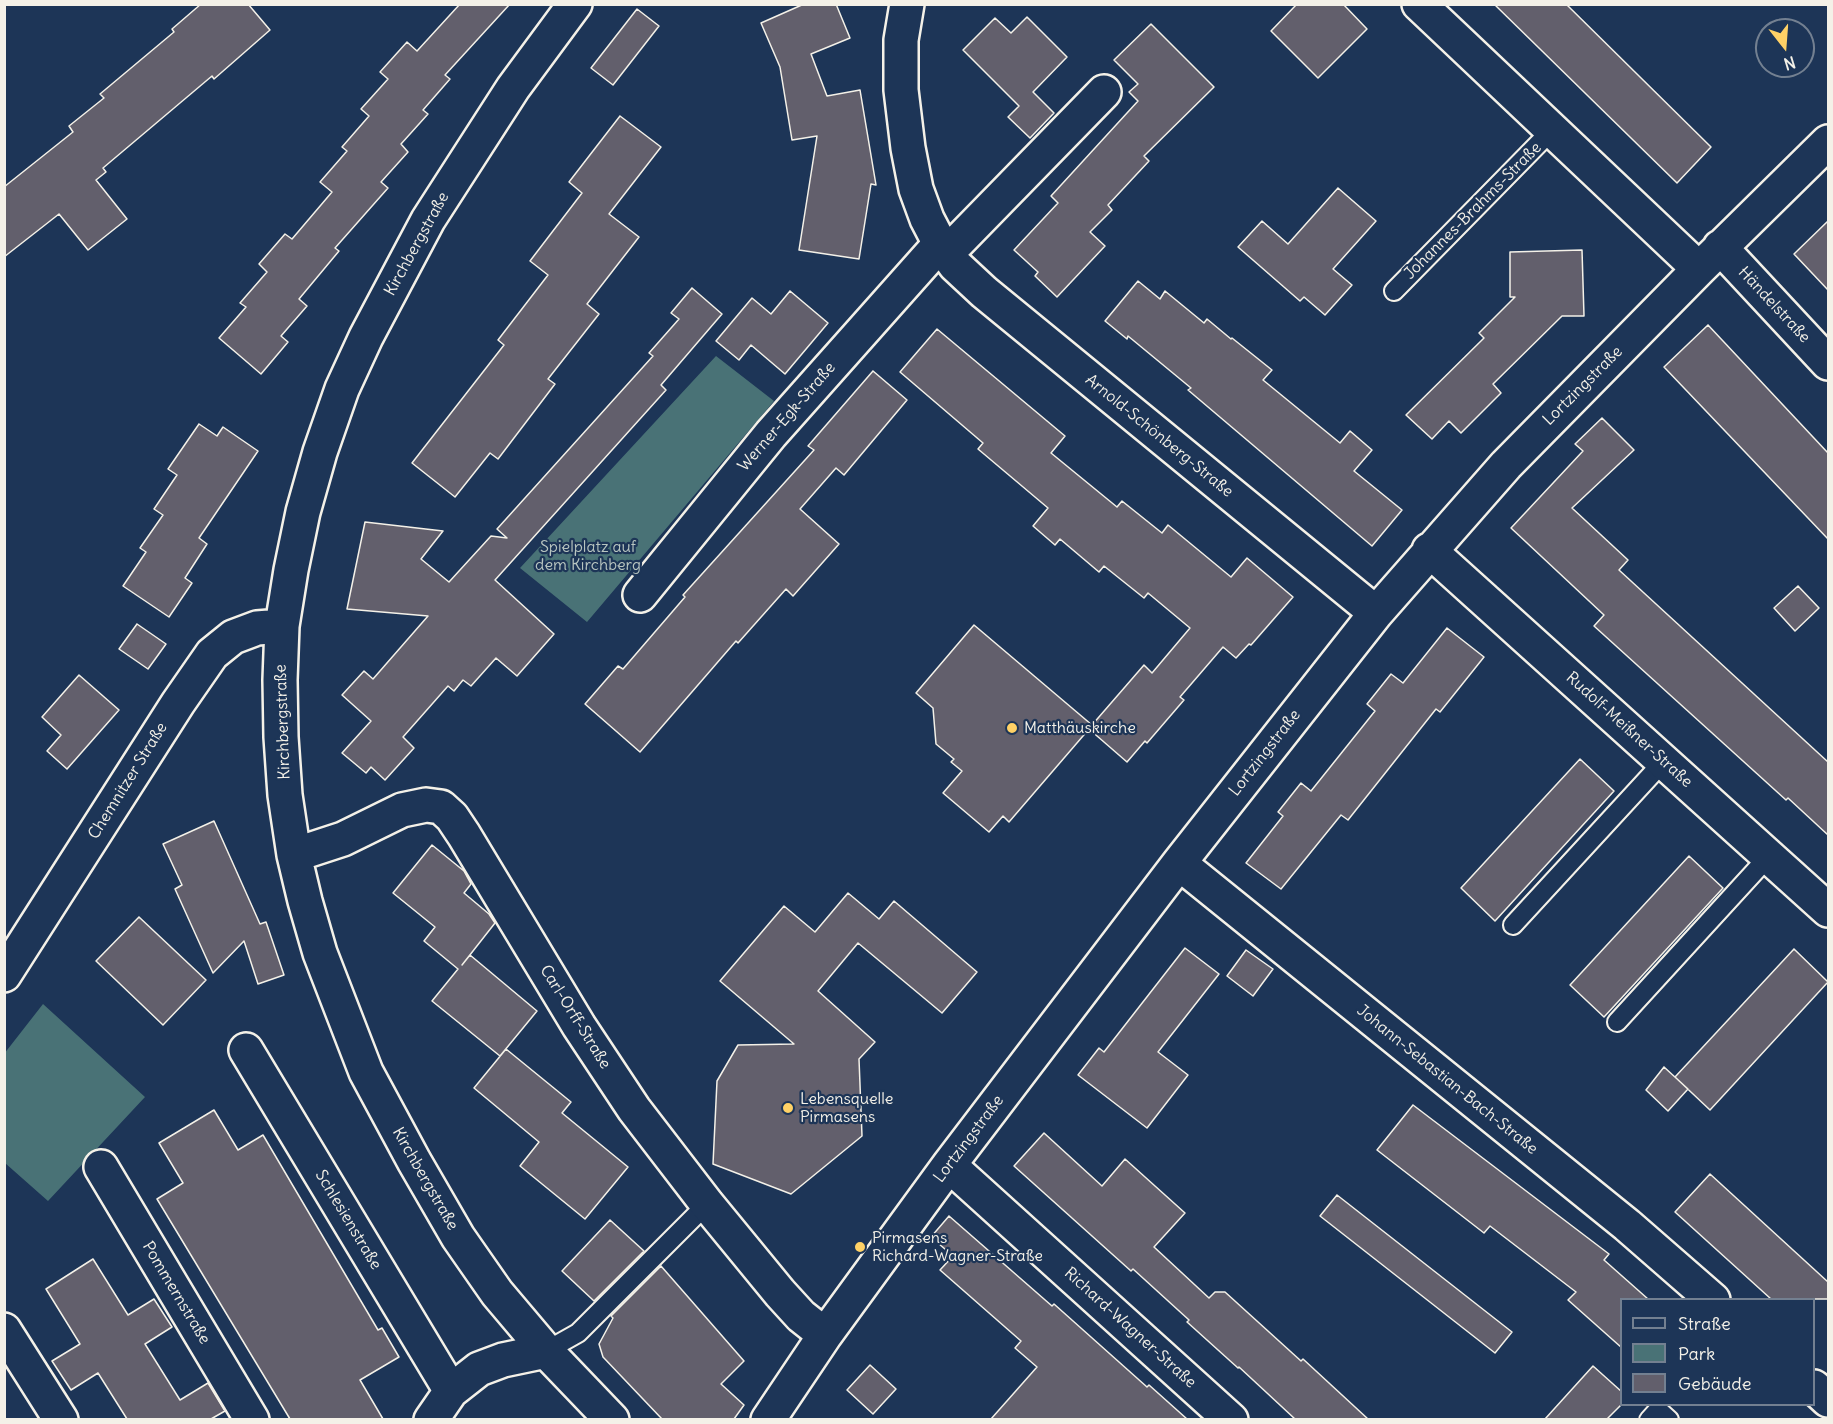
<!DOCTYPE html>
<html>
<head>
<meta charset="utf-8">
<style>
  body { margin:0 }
  #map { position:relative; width:1833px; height:1424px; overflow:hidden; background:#1d3557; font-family:Delius,sans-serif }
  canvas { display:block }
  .frame { position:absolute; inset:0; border:6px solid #f4f1e8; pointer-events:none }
  .legend { position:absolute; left:1620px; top:1298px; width:195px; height:108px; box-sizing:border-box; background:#1d3557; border:2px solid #738091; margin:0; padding:8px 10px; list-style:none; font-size:18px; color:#f4f1e8 }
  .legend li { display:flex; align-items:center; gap:12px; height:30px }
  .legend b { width:30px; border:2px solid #738091 }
  .north { position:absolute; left:1755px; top:18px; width:60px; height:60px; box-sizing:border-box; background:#1d3557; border:2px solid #738091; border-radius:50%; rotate:163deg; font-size:16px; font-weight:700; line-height:24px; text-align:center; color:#f4f1e8 }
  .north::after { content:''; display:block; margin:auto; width:21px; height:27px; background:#ffd166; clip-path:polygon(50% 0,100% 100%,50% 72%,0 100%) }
</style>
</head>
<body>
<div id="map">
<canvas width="1833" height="1424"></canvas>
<div class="frame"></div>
<ul class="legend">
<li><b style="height:8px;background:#1d3557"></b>Straße</li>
<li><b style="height:16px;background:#497276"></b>Park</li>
<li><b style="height:16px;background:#625f6c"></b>Gebäude</li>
</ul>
<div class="north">N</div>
</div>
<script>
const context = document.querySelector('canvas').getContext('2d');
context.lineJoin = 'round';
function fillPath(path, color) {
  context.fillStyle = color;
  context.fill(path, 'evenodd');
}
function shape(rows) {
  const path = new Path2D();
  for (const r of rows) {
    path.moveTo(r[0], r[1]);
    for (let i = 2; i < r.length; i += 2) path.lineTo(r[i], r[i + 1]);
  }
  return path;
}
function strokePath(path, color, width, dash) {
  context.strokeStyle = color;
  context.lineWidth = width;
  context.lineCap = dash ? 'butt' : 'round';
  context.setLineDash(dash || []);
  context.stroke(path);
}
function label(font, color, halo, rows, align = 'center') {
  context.font = font + ' Delius,sans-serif';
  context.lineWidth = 4.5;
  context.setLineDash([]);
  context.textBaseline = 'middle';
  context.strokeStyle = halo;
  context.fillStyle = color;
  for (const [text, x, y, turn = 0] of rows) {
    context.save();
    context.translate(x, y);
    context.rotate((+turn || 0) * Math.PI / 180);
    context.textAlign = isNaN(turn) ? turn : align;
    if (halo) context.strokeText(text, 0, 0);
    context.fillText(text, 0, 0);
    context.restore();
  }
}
const green = shape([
  [716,356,774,401,587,622,520,568],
  [43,1004,145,1097,48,1201,5,1163,4,1054]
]);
const building = shape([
  [201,4,248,4,270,30,214,79,212,76,103,168,106,172,96,180,127,219,88,250,59,214,4,257,4,187,73,132,69,126,104,98,100,94,174,32,172,29,201,4],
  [460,4,510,4,445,75,450,79,423,110,428,114,401,144,408,152,381,182,388,188,335,248,339,251,299,299,307,306,281,336,288,342,261,374,219,338,246,307,240,303,267,272,259,264,285,234,292,239,332,192,320,182,347,151,342,147,369,116,361,109,388,79,380,72,407,42,417,51,460,4],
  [804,4,836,4,850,38,811,54,827,96,860,90,876,185,871,184,859,259,799,250,817,136,792,140,780,67,761,23,804,4],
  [1297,4,1343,4,1367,29,1318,78,1271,31,1297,4],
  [1494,4,1566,4,1711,147,1677,183,1494,4],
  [637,9,659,26,613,85,591,68,637,9],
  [1027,17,1067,57,1033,92,1054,113,1030,138,1008,117,1019,106,963,50,995,18,1011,33,1027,17],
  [1151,24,1214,87,1144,156,1149,161,1108,205,1112,210,1090,232,1105,246,1057,297,1035,276,1038,272,1014,250,1058,203,1051,196,1138,101,1129,92,1138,84,1114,60,1151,24],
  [620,116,661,147,609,214,639,237,587,304,599,314,548,379,555,384,498,459,490,453,455,497,412,463,504,345,498,340,548,275,530,261,582,193,569,182,620,116],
  [1338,188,1376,221,1333,269,1352,285,1325,315,1304,297,1300,301,1238,247,1262,221,1288,244,1338,188],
  [1828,221,1828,290,1794,254,1828,221],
  [1582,250,1584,316,1562,316,1493,384,1501,393,1461,433,1449,421,1432,439,1406,415,1484,338,1479,333,1515,297,1510,297,1510,252,1582,250],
  [1138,281,1160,299,1165,291,1204,323,1207,319,1231,339,1232,338,1272,370,1263,380,1340,443,1350,431,1372,450,1354,471,1402,510,1372,546,1188,390,1191,388,1128,336,1127,339,1105,321,1138,281],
  [692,288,722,314,661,385,666,390,495,580,554,634,517,676,496,658,471,686,463,680,454,691,448,686,403,737,414,748,385,780,371,767,366,773,342,753,371,721,342,695,364,671,373,679,428,616,347,609,365,522,443,531,421,559,449,582,491,536,507,538,497,529,653,356,649,353,679,319,671,313,692,288],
  [790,291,828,323,785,374,751,345,739,360,716,341,752,298,771,314,790,291],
  [1708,325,1828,453,1828,539,1664,367,1708,325],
  [937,329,1065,436,1051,453,1117,507,1122,501,1162,533,1168,525,1231,577,1247,558,1293,597,1251,645,1249,644,1236,658,1223,647,1180,697,1184,700,1147,743,1145,741,1127,762,1089,729,1009,822,1003,816,989,832,943,793,962,771,951,762,954,759,936,744,933,708,916,693,974,625,1092,725,1144,665,1152,673,1190,628,1148,593,1144,598,1104,566,1099,572,1060,539,1055,545,1033,526,1048,508,978,449,983,443,900,372,937,329],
  [873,371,907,400,844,475,836,468,800,509,839,544,793,596,786,589,738,643,736,641,640,752,585,704,618,666,623,669,685,597,683,595,814,450,808,446,873,371],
  [1602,418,1634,450,1572,508,1628,560,1619,570,1828,762,1828,835,1788,798,1786,800,1594,626,1604,615,1511,528,1583,451,1575,444,1602,418],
  [199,424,217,436,223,427,258,451,199,538,207,544,185,578,192,583,169,617,123,586,146,552,140,548,163,515,154,509,177,475,168,469,199,424],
  [1798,586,1819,608,1795,631,1774,608,1798,586],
  [137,624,166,644,148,669,119,649,137,624],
  [1447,628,1484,657,1440,712,1436,709,1348,820,1341,815,1281,889,1246,863,1283,816,1278,812,1301,783,1311,791,1375,711,1367,704,1391,674,1403,683,1447,628],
  [79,675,119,710,67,769,47,751,61,735,42,717,79,675],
  [1580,759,1614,791,1495,921,1461,888,1580,759],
  [214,821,260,924,266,922,284,975,258,984,244,941,213,973,175,889,182,885,163,844,214,821],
  [432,845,464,871,471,884,464,893,489,914,495,923,462,965,470,955,537,1011,500,1056,432,1001,458,969,424,941,435,927,393,893,432,845],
  [1689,856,1723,888,1604,1017,1570,985,1689,856],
  [848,893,879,919,894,901,977,972,942,1013,858,943,818,991,875,1042,859,1059,862,1136,791,1194,713,1164,717,1081,738,1045,794,1044,720,981,784,906,815,932,848,893],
  [139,917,206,980,163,1025,96,961,139,917],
  [1185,948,1219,974,1158,1052,1188,1075,1147,1128,1078,1075,1099,1048,1104,1052,1185,948],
  [1794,949,1828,982,1710,1110,1675,1077,1794,949],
  [1246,950,1273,969,1253,996,1227,976,1246,950],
  [506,1049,571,1102,562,1113,628,1167,585,1219,520,1166,539,1142,474,1088,506,1049],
  [1664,1067,1688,1089,1668,1111,1646,1090,1664,1067],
  [1413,1105,1609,1254,1604,1260,1648,1299,1622,1299,1622,1348,1568,1300,1576,1292,1490,1226,1484,1233,1377,1150,1413,1105],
  [214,1110,238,1150,263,1135,378,1330,382,1328,399,1357,360,1380,383,1419,290,1419,157,1199,183,1183,159,1143,214,1110],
  [1044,1133,1102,1186,1125,1159,1185,1213,1154,1247,1209,1298,1215,1292,1225,1292,1301,1361,1303,1359,1368,1419,1295,1419,1239,1367,1238,1368,1187,1322,1189,1320,1133,1269,1131,1271,1014,1166,1044,1133],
  [1710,1174,1828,1282,1828,1299,1771,1299,1675,1212,1710,1174],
  [1337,1195,1512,1332,1495,1353,1320,1216,1337,1195],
  [949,1216,1052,1306,1054,1304,1147,1387,1149,1385,1187,1419,991,1419,1037,1367,1015,1348,1021,1341,940,1270,953,1256,931,1237,949,1216],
  [610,1220,644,1251,594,1301,562,1271,610,1220],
  [93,1259,128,1315,154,1299,172,1327,145,1344,180,1400,208,1383,225,1411,211,1419,127,1419,98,1373,71,1390,52,1361,80,1344,46,1289,93,1259],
  [661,1266,744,1361,721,1384,744,1405,734,1419,662,1419,603,1357,599,1344,613,1318,611,1316,661,1266],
  [870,1365,896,1389,873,1414,847,1390,870,1365],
  [1593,1366,1622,1392,1622,1404,1607,1419,1545,1419,1593,1366]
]);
const service = shape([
  [1394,291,1552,130],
  [1513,925,1664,761],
  [1617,1022,1769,856],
  [546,1351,578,1333,707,1204],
  [1649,1420,1658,1410,1669,1420]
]);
const minor = shape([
  [575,4,513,88,428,220,366,337,342,389,320,452,303,512,291,570,282,626,280,680,281,737,285,795,294,855,305,901,320,953,366,1072,414,1161,458,1237,497,1293,546,1351,612,1420],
  [907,4,901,40,901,90,908,148,916,189,927,219,940,244,955,265,984,292,1376,613],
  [1419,4,1699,269],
  [1720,247,1828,363],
  [947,253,1104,92],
  [1429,550,1828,910],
  [640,595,771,434,940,244],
  [294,855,343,839,402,810,426,805,441,807,452,817,464,835,579,1026,634,1109,707,1204,780,1293,801,1316,825,1335],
  [1179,863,1627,1225,1713,1300],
  [4,975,178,703,212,654,233,637,257,628,282,626],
  [246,1050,451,1391],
  [949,1165,1231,1420],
  [101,1167,252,1420],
  [4,1330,61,1420],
  [1814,1387,1828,1400],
  [431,1420,451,1391,479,1369,503,1360,546,1351],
  [768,1420,825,1335,949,1165,1179,863,1376,613,1506,465,1699,269,1828,142]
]);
const markers = [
  [1012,728,6,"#ffd166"],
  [788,1108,6,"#ffd166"],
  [860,1247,6,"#ffd166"]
];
const streetNames = [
  ["Johannes-Brahms-Straße",1473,211,-45],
  ["Kirchbergstraße",417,244,-61],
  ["Händelstraße",1774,305,47],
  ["Lortzingstraße",1583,386,-45],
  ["Werner-Egk-Straße",787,417,-49],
  ["Arnold-Schönberg-Straße",1159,436,39],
  ["Kirchbergstraße",283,722,-92],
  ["Rudolf-Meißner-Straße",1629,730,42],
  ["Lortzingstraße",1265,753,-52],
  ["Chemnitzer Straße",128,781,-58],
  ["Carl-Orff-Straße",575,1017,58],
  ["Johann-Sebastian-Bach-Straße",1447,1080,39],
  ["Lortzingstraße",969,1139,-53],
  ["Kirchbergstraße",425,1179,60],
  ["Schlesienstraße",348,1220,59],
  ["Pommernstraße",176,1293,59],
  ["Richard-Wagner-Straße",1130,1328,42]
];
const parkNames = [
  ["Spielplatz auf",588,547],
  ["dem Kirchberg",588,565]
];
const poiNames = [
  ["Matthäuskirche",1024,728],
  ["Lebensquelle",800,1099],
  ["Pirmasens",800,1117],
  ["Pirmasens",872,1238],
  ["Richard-Wagner-Straße",872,1256]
];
fillPath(green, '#497276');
fillPath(building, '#625f6c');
strokePath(building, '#f4f1e8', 1.5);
strokePath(service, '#f4f1e8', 22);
strokePath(minor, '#f4f1e8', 38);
strokePath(service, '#1d3557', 18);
strokePath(minor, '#1d3557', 33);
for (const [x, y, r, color] of markers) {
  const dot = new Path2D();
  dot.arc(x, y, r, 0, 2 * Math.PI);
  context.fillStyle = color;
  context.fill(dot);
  strokePath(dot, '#1d3557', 2);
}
label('16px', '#f4f1e8', '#1d3557', streetNames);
label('16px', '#b8c5c0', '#1d3557', parkNames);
label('16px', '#f4f1e8', '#1d3557', poiNames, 'left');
</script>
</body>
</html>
